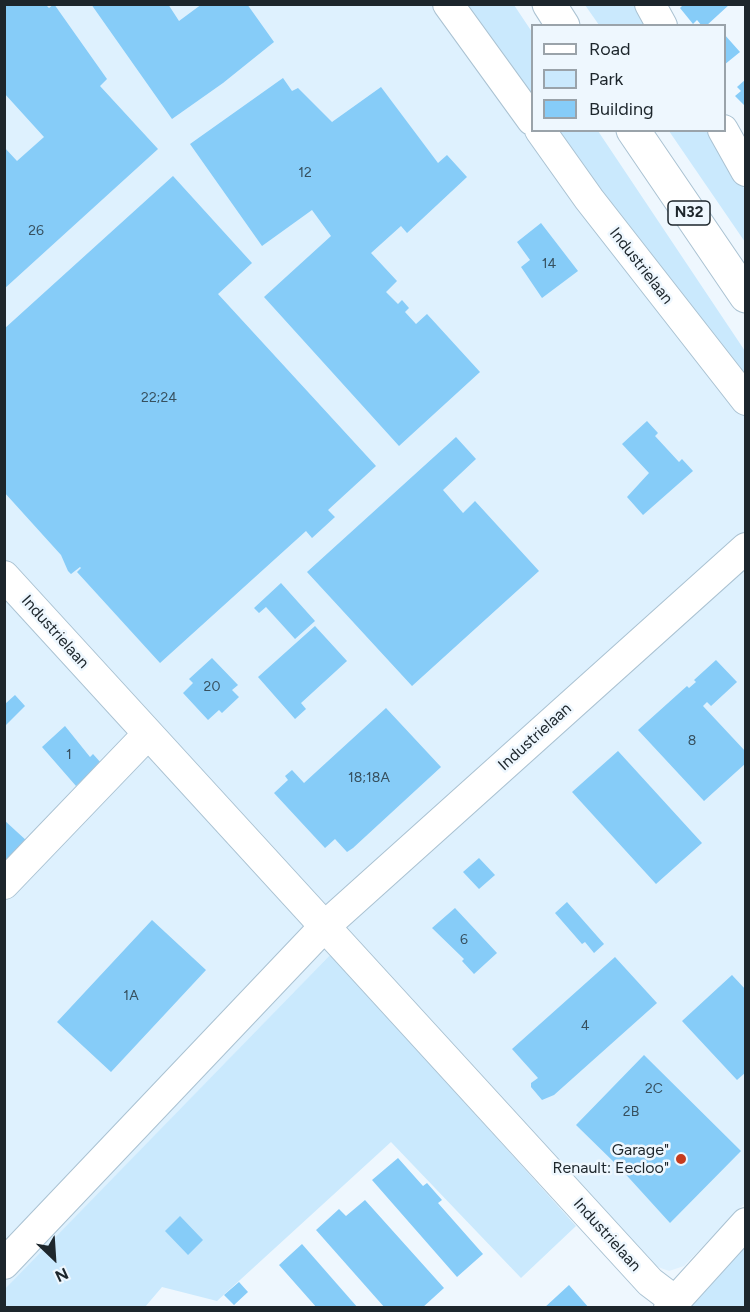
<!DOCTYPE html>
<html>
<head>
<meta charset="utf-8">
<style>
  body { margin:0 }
  #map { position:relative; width:750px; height:1312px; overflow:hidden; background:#eef7fe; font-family:Figtree,sans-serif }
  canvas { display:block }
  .frame { position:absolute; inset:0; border:6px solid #1d262c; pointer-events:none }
  .legend { position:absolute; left:531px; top:24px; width:195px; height:108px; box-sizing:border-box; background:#eef7fe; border:2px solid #9aa3aa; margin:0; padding:8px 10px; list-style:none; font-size:18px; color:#1d262c }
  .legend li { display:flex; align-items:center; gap:12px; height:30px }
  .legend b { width:30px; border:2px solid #9aa3aa }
  .north { position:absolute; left:24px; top:1228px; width:60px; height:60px; -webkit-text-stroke:4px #eef7fe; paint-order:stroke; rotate:155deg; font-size:16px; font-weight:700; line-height:24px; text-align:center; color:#1d262c }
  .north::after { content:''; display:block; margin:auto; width:21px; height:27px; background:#1d262c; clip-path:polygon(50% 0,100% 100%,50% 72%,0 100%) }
</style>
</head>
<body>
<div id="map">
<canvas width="750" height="1312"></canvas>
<div class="frame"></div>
<ul class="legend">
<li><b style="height:8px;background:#fff"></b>Road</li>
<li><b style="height:16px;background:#cae9fd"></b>Park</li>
<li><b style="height:16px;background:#86ccf8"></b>Building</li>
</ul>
<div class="north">N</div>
</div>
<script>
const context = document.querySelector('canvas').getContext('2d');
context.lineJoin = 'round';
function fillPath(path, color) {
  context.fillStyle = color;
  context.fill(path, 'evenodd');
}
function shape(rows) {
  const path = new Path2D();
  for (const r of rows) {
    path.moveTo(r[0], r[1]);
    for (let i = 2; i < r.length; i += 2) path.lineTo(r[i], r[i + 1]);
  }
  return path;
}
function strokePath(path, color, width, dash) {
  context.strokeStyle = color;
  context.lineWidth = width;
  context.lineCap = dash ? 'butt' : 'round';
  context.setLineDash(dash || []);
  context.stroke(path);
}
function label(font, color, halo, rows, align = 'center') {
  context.font = font + ' Figtree,sans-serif';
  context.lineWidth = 5;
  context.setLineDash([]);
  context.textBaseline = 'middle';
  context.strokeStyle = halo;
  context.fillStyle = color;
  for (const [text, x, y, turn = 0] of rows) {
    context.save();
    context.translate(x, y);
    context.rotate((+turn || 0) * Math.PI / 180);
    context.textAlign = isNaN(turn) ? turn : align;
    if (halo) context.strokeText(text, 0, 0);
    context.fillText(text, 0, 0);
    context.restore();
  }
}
const built = shape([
  [5,5,461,5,745,385,745,1203,684,1266,669,1271,650,1264,331,954,5,1290]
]);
const green = shape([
  [461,5,514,5,532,32,532,100],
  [585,5,644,5,654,25,599,25],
  [555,131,598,131,745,351,745,385],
  [669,131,712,131,745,190,745,242],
  [331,954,576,1226,521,1278,391,1142,217,1301,162,1287,145,1307,5,1307,4,1290],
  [745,1245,745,1307,684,1307]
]);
const building = shape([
  [4,4,45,4,49,8,54,4,107,79,100,86,158,149,4,289,4,147,17,161,44,137,4,93],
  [91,4,168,4,179,21,202,4,247,4,274,42,223,83,172,119],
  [684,4,730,4,706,26,702,26,697,20,693,24,680,8],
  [724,34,740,52,724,65],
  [283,78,292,91,298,88,332,122,381,87,438,163,447,155,467,177,407,233,401,226,371,253,397,281,386,292,398,304,402,300,409,308,405,312,416,324,427,314,480,372,399,446,264,297,331,236,312,210,262,246,190,144],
  [746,79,746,107,735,96,741,91,737,87],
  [173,176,252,263,218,294,376,466,328,510,335,517,312,538,306,531,160,663,77,572,81,568,80,567,71,574,68,571,61,555,4,492,4,329],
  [541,223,578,271,542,298,521,267,530,260,517,242],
  [647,421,658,433,655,436,679,462,682,459,693,471,643,515,627,497,649,473,622,444],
  [456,437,476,459,443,490,463,513,475,501,539,571,412,686,307,572],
  [281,583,315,621,295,639,266,607,259,613,254,608],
  [315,626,347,661,301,703,306,709,295,719,258,677],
  [212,658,238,685,232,690,239,697,222,713,219,710,208,720,183,693,193,683,189,679],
  [716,660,737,682,711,706,707,702,703,706,746,752,746,763,704,801,638,730,687,686,689,688,696,682,694,680],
  [15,695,25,706,5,726,5,704],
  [386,708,441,767,353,848,347,852,335,839,325,848,274,793,288,780,285,776,292,770,304,783],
  [65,726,90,757,93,754,101,763,76,786,42,747],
  [618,751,702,843,656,884,572,792],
  [4,820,28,842,4,867],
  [479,858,495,875,479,889,463,872],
  [567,902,604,944,594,953,585,942,582,944,555,913],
  [455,908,497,953,474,974,462,961,464,959,432,928],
  [152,920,206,970,111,1072,57,1022],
  [615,957,657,1003,554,1095,542,1100,531,1087,531,1083,538,1078,512,1049],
  [732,975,746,990,746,1072,737,1080,682,1021],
  [644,1055,741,1151,670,1223,620,1168,576,1125],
  [398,1158,423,1186,427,1183,442,1200,438,1203,483,1254,457,1277,372,1180],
  [365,1200,444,1288,422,1308,385,1308,316,1230,339,1209,346,1216],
  [180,1216,203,1240,188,1255,165,1231],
  [302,1244,358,1308,317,1308,279,1265],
  [239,1282,248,1292,234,1305,224,1295],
  [569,1285,589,1308,544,1308]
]);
const minor = shape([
  [448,4,532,120],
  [650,4,662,26],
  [540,130,589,199,746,400],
  [723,130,746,171],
  [4,576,650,1282,675,1301],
  [4,884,148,734],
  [4,1264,324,927,746,548],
  [669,1308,746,1223]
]);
const major = shape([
  [549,4,563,26],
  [633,130,746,296]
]);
const markers = [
  [681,1159,6,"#c63b1e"]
];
const numberNames = [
  ["12",305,173],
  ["26",36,231],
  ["14",549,264],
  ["22;24",159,398],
  ["20",212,687],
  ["8",692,741],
  ["1",69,755],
  ["18;18A",369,778],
  ["6",464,940],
  ["1A",131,996],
  ["4",585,1026],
  ["2C",654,1089],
  ["2B",631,1112]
];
const shields = [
  [689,213,42]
];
const shieldNames = [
  ["N32",689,213]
];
const streetNames = [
  ["Industrielaan",641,266,52],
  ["Industrielaan",55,632,48],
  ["Industrielaan",535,737,-42],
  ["Industrielaan",607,1235,48]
];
const poiNames = [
  ["Garage\"",669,1150],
  ["Renault: Eecloo\"",669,1168]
];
fillPath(built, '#def1fe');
fillPath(green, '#cae9fd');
fillPath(building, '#86ccf8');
strokePath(minor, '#aac2d2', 32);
strokePath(major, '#aac2d2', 35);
strokePath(minor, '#fff', 30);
strokePath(major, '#fff', 33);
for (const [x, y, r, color] of markers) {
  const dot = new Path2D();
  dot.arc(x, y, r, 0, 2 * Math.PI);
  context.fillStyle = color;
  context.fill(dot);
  strokePath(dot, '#eef7fe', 2);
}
label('14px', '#37505f', null, numberNames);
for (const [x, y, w] of shields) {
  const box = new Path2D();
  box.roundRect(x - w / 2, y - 12, w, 24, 4.5);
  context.fillStyle = '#eef7fe';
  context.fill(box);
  strokePath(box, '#1d262c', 1.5);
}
label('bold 15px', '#1d262c', null, shieldNames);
label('16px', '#1d262c', '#eef7fe', streetNames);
label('16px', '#1d262c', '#eef7fe', poiNames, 'right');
</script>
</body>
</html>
